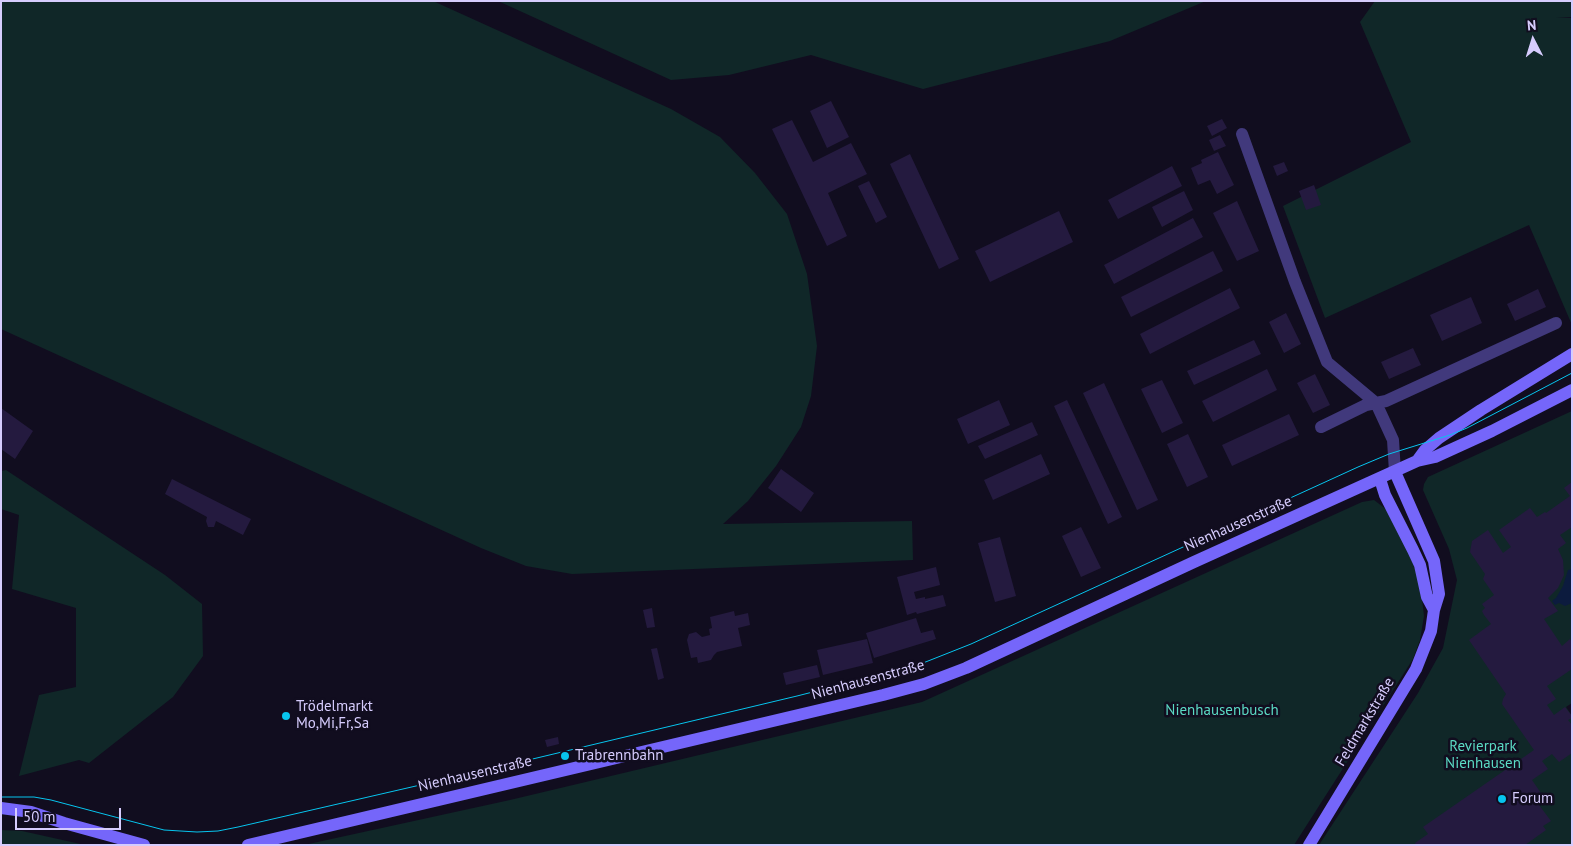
<!DOCTYPE html>
<html>
<head>
<meta charset="utf-8">
<style>
  body { margin:0 }
  #map { position:relative; width:1573px; height:846px; overflow:hidden; background:#110d1f; font-family:"PT Sans",sans-serif }
  canvas { display:block }
  .frame { position:absolute; inset:0; border:2px solid #d6ccfd; pointer-events:none }
  .north { position:absolute; left:1508px; top:15px; width:50px; height:50px; -webkit-text-stroke:4px #110d1f; paint-order:stroke; rotate:355deg; font-size:14px; font-weight:700; line-height:20px; text-align:center; color:#d6ccfd }
  .north::after { content:''; display:block; margin:auto; width:18px; height:22px; background:#d6ccfd; clip-path:polygon(50% 0,100% 100%,50% 72%,0 100%) }
  .scale { position:absolute; left:15px; top:808px; width:106px; height:22px; box-sizing:border-box; border:2px solid #d6ccfd; border-top:0; padding-left:6px; font-size:15px; line-height:18px; white-space:nowrap; color:#d6ccfd; -webkit-text-stroke:4px #110d1f; paint-order:stroke }
</style>
</head>
<body>
<div id="map">
<canvas width="1573" height="846"></canvas>
<div class="frame"></div>
<div class="north">N</div>
<div class="scale">50 m</div>
</div>
<script>
const context = document.querySelector('canvas').getContext('2d');
context.lineJoin = 'round';
function fillPath(path, color) {
  context.fillStyle = color;
  context.fill(path, 'evenodd');
}
function shape(rows) {
  const path = new Path2D();
  for (const r of rows) {
    path.moveTo(r[0], r[1]);
    for (let i = 2; i < r.length; i += 2) path.lineTo(r[i], r[i + 1]);
  }
  return path;
}
function strokePath(path, color, width, dash) {
  context.strokeStyle = color;
  context.lineWidth = width;
  context.lineCap = dash ? 'butt' : 'round';
  context.setLineDash(dash || []);
  context.stroke(path);
}
function label(font, color, halo, rows, align = 'center') {
  context.font = font + ' "PT Sans",sans-serif';
  context.lineWidth = 5;
  context.setLineDash([]);
  context.textBaseline = 'middle';
  context.strokeStyle = halo;
  context.fillStyle = color;
  for (const [text, x, y, turn = 0] of rows) {
    context.save();
    context.translate(x, y);
    context.rotate((+turn || 0) * Math.PI / 180);
    context.textAlign = isNaN(turn) ? turn : align;
    if (halo) context.strokeText(text, 0, 0);
    context.fillText(text, 0, 0);
    context.restore();
  }
}
const green = shape([
  [1,1,433,1,671,109,720,137,755,173,787,214,807,274,817,346,811,396,801,427,776,466,748,501,723,524,912,521,913,560,572,574,526,566,481,548,1,329],
  [498,1,1206,1,1110,41,923,89,811,55,729,75,671,80],
  [1375,1,1572,1,1572,17,1556,18,1572,18,1572,325,1529,225,1325,318,1283,206,1411,142,1360,22],
  [1572,411,1572,703,1566,707,1572,716,1572,845,1319,845,1418,693,1443,648,1457,580,1449,549,1423,490,1424,484,1428,477],
  [6,470,165,575,202,604,203,656,173,697,89,763,79,760,19,776,39,695,76,687,76,608,12,589,19,515,1,509,1,471],
  [1374,500,1387,510,1409,553,1420,582,1424,616,1420,640,1413,659,1294,845,304,845,510,800,922,702,1362,502],
  [1,830,22,831,85,845,1,845]
]);
const water = shape([
  [1572,569,1572,603,1565,606,1559,603,1555,605,1552,601,1556,598,1563,586,1568,570]
]);
const building = shape([
  [831,101,849,137,827,148,810,111],
  [1222,119,1227,128,1212,136,1207,126],
  [792,120,813,162,851,143,867,174,828,193,847,236,827,246,772,129],
  [1220,135,1226,146,1214,151,1209,140],
  [1218,152,1234,185,1217,194,1210,180,1198,185,1191,168,1202,163,1201,160],
  [910,154,959,259,939,269,890,164],
  [1284,162,1288,171,1277,176,1273,166],
  [1172,166,1182,186,1118,219,1108,200],
  [869,181,887,217,876,223,858,186],
  [1314,185,1321,205,1306,210,1299,191],
  [1184,191,1193,210,1162,227,1152,207],
  [1237,201,1259,251,1237,261,1213,213],
  [1059,211,1073,242,990,282,975,251],
  [1193,218,1203,237,1114,284,1104,265],
  [1213,251,1223,271,1131,317,1121,297],
  [1230,288,1240,308,1150,354,1140,334],
  [1538,289,1546,307,1515,321,1507,304],
  [1471,297,1482,323,1442,341,1430,315],
  [1286,313,1301,344,1284,353,1269,322],
  [1254,340,1261,354,1194,385,1187,371],
  [1413,348,1421,365,1389,379,1381,362],
  [1267,369,1277,390,1213,422,1202,401],
  [1315,374,1330,405,1313,413,1297,383],
  [1162,380,1183,423,1162,433,1141,389],
  [1104,383,1158,500,1137,510,1083,393],
  [999,400,1010,425,968,444,957,419],
  [1067,400,1122,517,1108,524,1054,406],
  [1,408,33,431,15,459,1,449],
  [1289,414,1299,435,1232,466,1222,445],
  [1032,422,1038,435,985,459,978,446],
  [1188,434,1208,477,1187,487,1167,444],
  [1041,454,1050,474,993,500,984,480],
  [781,469,814,493,801,512,768,488],
  [172,479,251,519,243,535,216,521,214,527,208,527,206,521,207,517,165,494],
  [1572,482,1572,527,1560,535,1566,543,1558,549,1563,560,1564,575,1558,588,1548,598,1558,611,1544,619,1562,646,1570,639,1572,642,1572,669,1547,686,1556,699,1547,705,1554,715,1565,707,1572,716,1572,718,1568,720,1572,725,1572,753,1559,762,1552,754,1542,761,1548,769,1532,780,1543,796,1536,801,1551,821,1543,826,1546,830,1525,845,1416,845,1415,843,1428,834,1423,827,1534,750,1502,704,1503,699,1506,694,1469,640,1491,624,1484,615,1482,611,1485,608,1482,604,1494,595,1483,579,1485,574,1470,552,1472,541,1488,530,1503,553,1511,547,1499,530,1530,508,1537,517,1545,512,1546,513,1570,496,1564,488],
  [1081,527,1101,568,1081,577,1062,536],
  [1000,537,1016,596,995,602,978,543],
  [936,567,940,585,914,592,916,599,925,597,925,599,943,595,946,606,917,614,916,612,907,615,897,577],
  [652,608,655,627,647,628,643,610],
  [734,611,735,616,748,613,750,625,738,628,742,646,717,652,714,655,711,660,698,663,697,657,691,658,687,640,689,634,696,632,702,637,710,635,709,629,712,628,710,617],
  [916,618,921,633,933,630,936,639,874,658,866,633],
  [867,639,873,663,823,675,817,650],
  [657,648,664,678,658,680,651,649],
  [817,665,820,677,786,685,783,673],
  [558,737,559,744,547,747,545,740]
]);
const street = shape([
  [1242,134,1295,282,1327,362,1376,403,1393,440,1395,472],
  [1321,427,1366,405,1386,401,1556,323]
]);
const secondary = shape([
  [1417,461,1425,450,1439,438,1481,410,1572,354],
  [1380,479,1385,495,1413,550,1420,565,1427,597,1434,610],
  [1,808,31,812,64,823,144,845],
  [248,845,883,695,924,684,966,668,1194,562,1417,461,1435,457,1492,431,1572,390],
  [1309,845,1416,669,1431,631,1434,610,1439,594,1434,561,1395,472]
]);
const tram = shape([
  [1,797,34,797,51,800,164,830,197,832,218,831,238,827,520,762,797,696,903,669,923,663,971,644,1358,467,1389,454,1450,435,1467,428,1572,373]
]);
const markers = [
  [286,716,5,"#07c5ee"],
  [565,756,5,"#07c5ee"],
  [1502,799,5,"#07c5ee"]
];
const streetNames = [
  ["Nienhausenstraße",1238,524,-24],
  ["Nienhausenstraße",868,680,-15],
  ["Feldmarkstraße",1365,722,-59],
  ["Nienhausenstraße",475,774,-13]
];
const poiNames = [
  ["Trödelmarkt",296,707],
  ["Mo,Mi,Fr,Sa",296,724],
  ["Trabrennbahn",575,756],
  ["Forum",1512,799]
];
const parkNames = [
  ["Nienhausenbusch",1222,711],
  ["Revierpark",1483,747],
  ["Nienhausen",1483,764]
];
fillPath(green, '#102728');
fillPath(water, '#0c1b3e');
fillPath(building, '#241a3f');
strokePath(street, '#41397c', 12);
strokePath(secondary, '#7566fa', 12);
strokePath(tram, '#07c5ee', 1);
for (const [x, y, r, color] of markers) {
  const dot = new Path2D();
  dot.arc(x, y, r, 0, 2 * Math.PI);
  context.fillStyle = color;
  context.fill(dot);
  strokePath(dot, '#110d1f', 2);
}
label('15px', '#d6ccfd', '#110d1f', streetNames);
label('15px', '#d6ccfd', '#110d1f', poiNames, 'left');
label('15px', '#5bdbc5', '#110d1f', parkNames);
</script>
</body>
</html>
